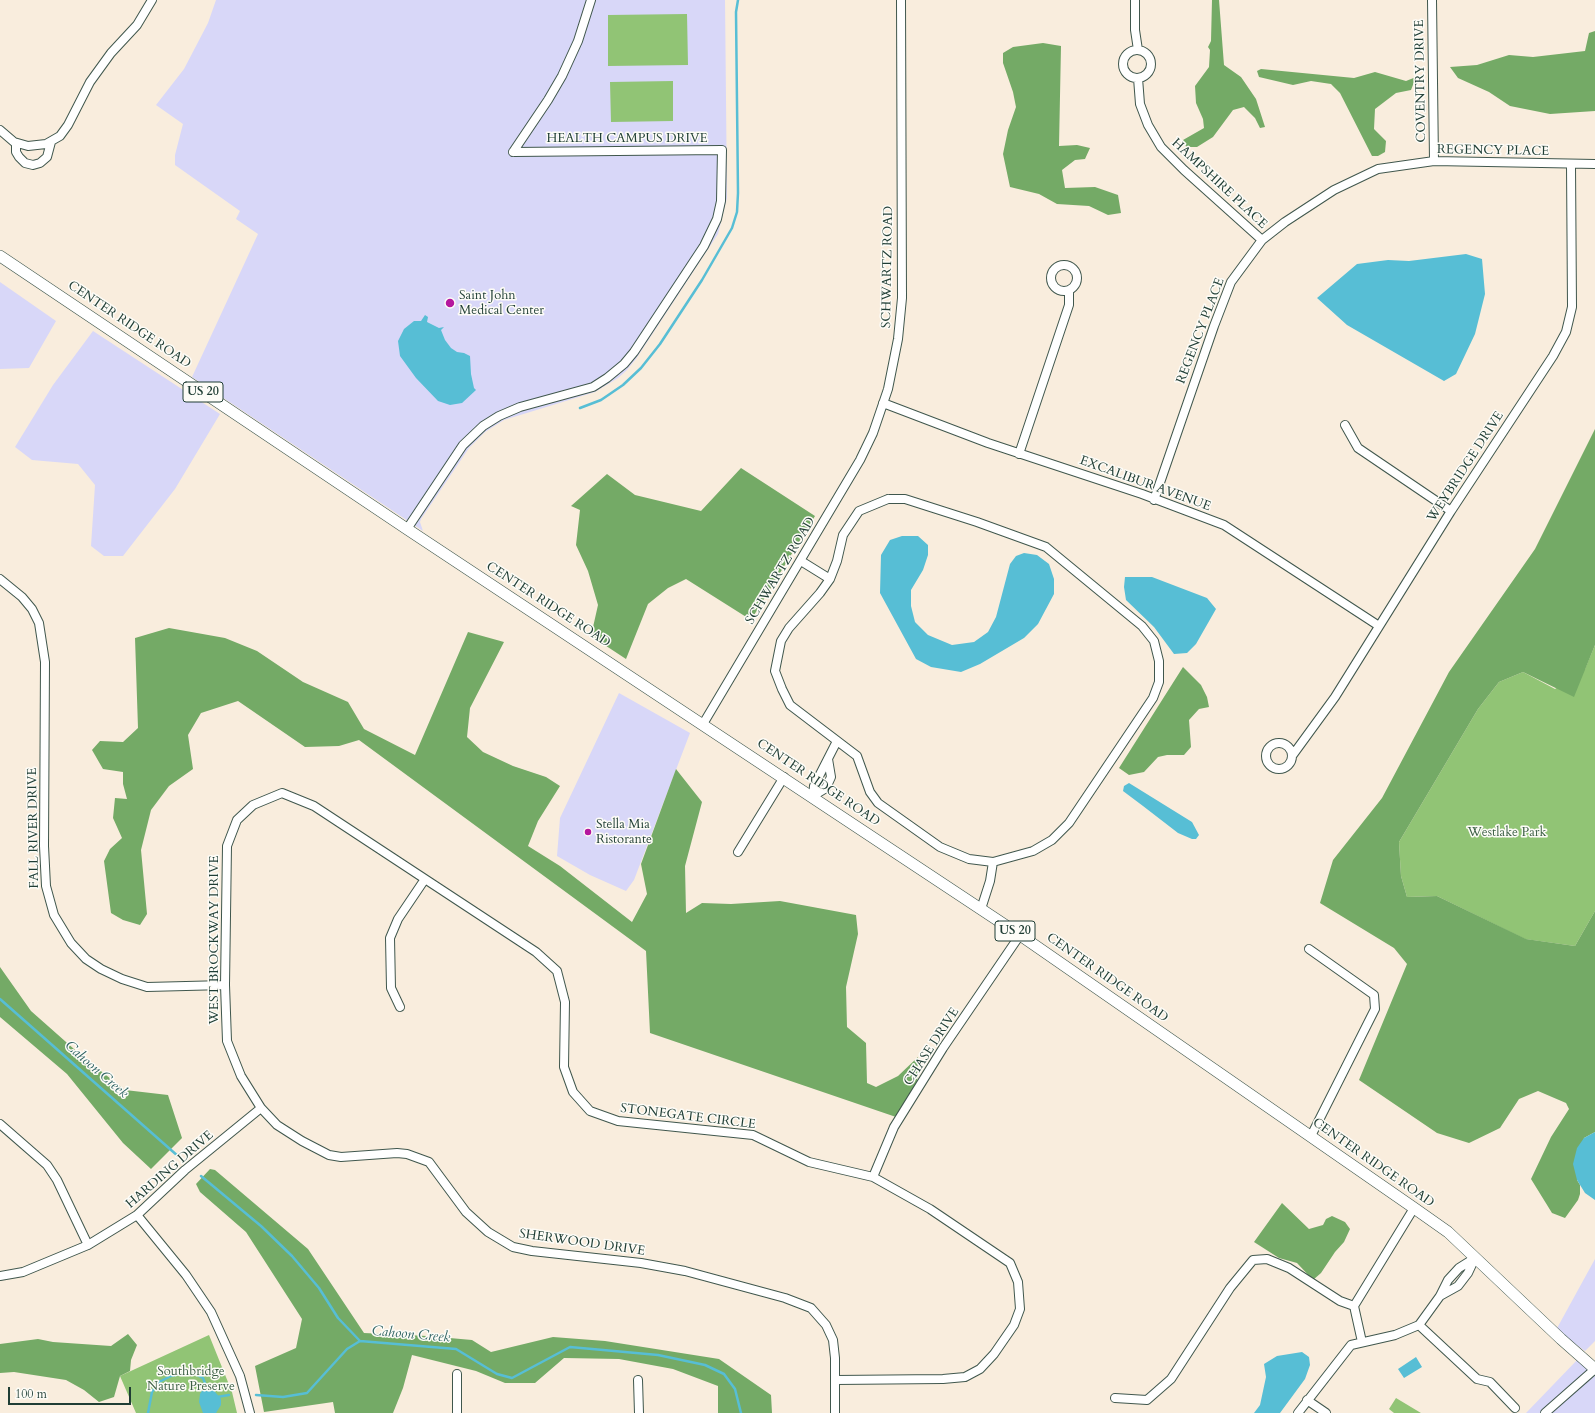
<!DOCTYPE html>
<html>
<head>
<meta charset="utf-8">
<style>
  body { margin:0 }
  #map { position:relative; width:1595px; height:1413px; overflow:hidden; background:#f9eddd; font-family:Cardo,serif }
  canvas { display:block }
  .scale { position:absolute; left:8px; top:1387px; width:123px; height:18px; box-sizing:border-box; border:2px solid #1f3d34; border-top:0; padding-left:5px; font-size:12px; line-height:14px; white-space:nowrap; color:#1f3d34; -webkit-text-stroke:3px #fdfcf7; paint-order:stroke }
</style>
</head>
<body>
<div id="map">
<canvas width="1595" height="1413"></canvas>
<div class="scale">100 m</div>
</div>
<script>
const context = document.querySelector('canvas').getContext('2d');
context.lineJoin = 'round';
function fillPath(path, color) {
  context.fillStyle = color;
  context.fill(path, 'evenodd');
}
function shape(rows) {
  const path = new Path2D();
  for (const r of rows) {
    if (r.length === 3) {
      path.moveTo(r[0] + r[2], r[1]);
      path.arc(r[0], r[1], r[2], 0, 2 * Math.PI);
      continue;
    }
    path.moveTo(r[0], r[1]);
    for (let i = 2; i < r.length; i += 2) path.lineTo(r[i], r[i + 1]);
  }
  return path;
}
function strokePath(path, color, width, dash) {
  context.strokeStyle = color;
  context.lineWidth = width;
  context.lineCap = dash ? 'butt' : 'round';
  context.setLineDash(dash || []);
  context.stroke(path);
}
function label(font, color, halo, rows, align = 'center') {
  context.font = font + ' Cardo,serif';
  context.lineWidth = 3;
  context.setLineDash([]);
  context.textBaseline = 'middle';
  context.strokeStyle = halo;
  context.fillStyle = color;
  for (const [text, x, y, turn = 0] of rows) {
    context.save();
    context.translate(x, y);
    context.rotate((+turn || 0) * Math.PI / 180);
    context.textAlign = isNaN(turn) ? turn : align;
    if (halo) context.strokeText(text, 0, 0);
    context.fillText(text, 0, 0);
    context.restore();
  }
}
const built = shape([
  [216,0,725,0,727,198,718,234,636,359,626,371,618,378,595,392,504,420,485,432,469,448,421,519,420,522,423,531,192,377,258,234,236,219,240,211,175,165,175,155,183,124,156,105,184,69,208,23],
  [0,282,56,321,29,368,0,369],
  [93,331,220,414,175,489,123,556,104,556,91,546,95,485,78,464,32,460,15,447,53,385],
  [619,693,690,733,634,880,626,891,590,875,557,856,560,818],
  [1595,1259,1595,1341,1585,1351,1556,1330],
  [1579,1358,1595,1374,1595,1413,1526,1413]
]);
const green = shape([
  [687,14,688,65,608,66,608,15],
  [673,81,673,121,611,122,610,82],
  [1595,645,1595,911,1575,946,1525,939,1437,896,1407,897,1401,876,1399,842,1478,709,1499,682,1523,672,1555,689,1585,669],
  [209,1335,232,1392,237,1413,136,1413,120,1376],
  [1396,1398,1421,1413,1394,1413,1389,1409]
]);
const forest = shape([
  [1212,0,1219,0,1224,65,1241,77,1256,99,1265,127,1260,128,1255,118,1244,107,1233,110,1213,137,1197,147,1187,147,1183,144,1183,140,1204,128,1203,119,1196,103,1195,86,1209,67,1210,50,1208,47,1211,41],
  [1595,31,1595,111,1550,114,1510,106,1489,92,1458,78,1450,67,1477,65,1509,55,1533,57,1585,51,1589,33],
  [1043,43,1061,46,1059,146,1077,145,1090,148,1085,159,1075,160,1062,170,1065,188,1095,187,1118,195,1121,213,1108,215,1089,206,1057,204,1039,194,1010,187,1003,154,1008,130,1016,107,1013,92,1003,63,1003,53,1013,47],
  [1261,69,1354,78,1375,72,1406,81,1416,77,1411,90,1396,93,1375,109,1374,129,1386,141,1385,152,1378,156,1372,156,1340,93,1331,84,1311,81,1293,85,1259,77,1257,71],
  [1595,429,1595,645,1574,697,1523,672,1499,682,1478,709,1399,842,1401,876,1407,897,1437,896,1526,939,1575,946,1595,911,1595,1132,1584,1138,1577,1180,1580,1185,1580,1194,1578,1200,1565,1218,1552,1213,1531,1179,1551,1137,1569,1109,1566,1103,1538,1091,1519,1099,1500,1128,1469,1143,1437,1133,1359,1080,1407,964,1394,948,1320,903,1333,860,1382,798,1449,672,1535,549],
  [741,468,815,516,751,620,686,579,668,588,648,604,626,659,591,636,598,605,588,571,576,545,580,510,571,506,607,474,635,495,701,511],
  [169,628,225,638,257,651,303,682,348,702,364,729,415,755,468,632,504,642,470,708,467,737,483,752,513,766,546,777,560,786,538,821,528,846,560,866,632,922,647,894,641,864,676,769,702,802,685,866,686,913,702,903,731,904,780,901,856,915,858,934,846,987,847,1027,866,1043,867,1083,876,1087,898,1076,918,1057,917,1086,896,1117,650,1033,646,951,359,740,339,746,305,747,238,701,201,713,188,735,193,769,169,786,151,810,141,850,147,914,140,925,123,920,111,913,104,861,110,849,122,838,113,818,115,798,127,799,123,784,123,772,103,769,92,750,100,741,123,742,138,728,135,638],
  [1183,667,1201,685,1207,697,1209,707,1199,709,1189,720,1191,747,1184,755,1167,755,1158,757,1144,772,1129,775,1119,768],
  [0,967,31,1011,83,1057,125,1090,168,1095,182,1138,151,1169,123,1143,67,1074,0,1017],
  [210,1169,215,1170,308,1249,364,1333,427,1336,472,1340,491,1352,553,1337,605,1341,719,1359,771,1395,772,1413,718,1413,718,1386,673,1369,619,1359,564,1358,535,1383,505,1383,476,1371,412,1355,403,1388,393,1413,335,1413,333,1402,264,1412,255,1366,296,1348,302,1319,246,1232,200,1192,196,1184],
  [1282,1203,1309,1229,1323,1225,1326,1219,1332,1216,1345,1222,1350,1229,1344,1242,1335,1252,1321,1273,1313,1280,1297,1263,1279,1258,1254,1242],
  [128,1334,137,1345,131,1360,130,1371,120,1376,114,1397,99,1402,84,1390,66,1380,14,1372,0,1373,0,1344,38,1339,53,1342,111,1346]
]);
const water = shape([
  [1466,254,1482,259,1485,294,1475,334,1456,374,1444,381,1347,325,1317,298,1357,264,1388,260,1409,261],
  [425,315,428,317,427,322,439,328,444,327,441,330,445,340,451,348,457,352,464,353,470,356,471,374,474,388,476,390,462,403,450,405,438,401,416,378,400,356,398,341,404,329,414,321,421,321],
  [902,536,918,536,928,545,928,555,923,570,911,590,911,606,915,622,928,635,952,645,974,642,988,632,996,617,1010,564,1016,556,1024,553,1037,555,1049,564,1054,579,1054,594,1038,624,1024,638,980,664,961,672,931,667,916,659,880,593,881,555,890,540],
  [1125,577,1152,577,1207,598,1216,609,1196,644,1187,653,1174,654,1154,627,1126,600,1124,587],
  [1129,783,1192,822,1199,835,1196,839,1192,839,1178,833,1143,806,1123,791,1124,786],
  [1595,1132,1595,1200,1585,1193,1577,1180,1573,1164,1577,1148,1584,1138],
  [1302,1352,1309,1357,1310,1365,1305,1379,1280,1413,1254,1413,1260,1405,1266,1377,1264,1364,1277,1356],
  [1416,1357,1422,1367,1404,1378,1398,1369],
  [211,1387,221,1399,221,1405,216,1413,203,1413,199,1402,200,1394,203,1389]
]);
const stream = shape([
  [580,408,601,400,623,385,641,368,660,344,702,280,732,228,737,212,738,193,736,12,738,0],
  [0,999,179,1157],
  [201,1176,261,1226,292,1256,319,1288,338,1318,360,1341,456,1349,497,1374,512,1378,570,1347,658,1355,705,1365,724,1374,735,1389,741,1413],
  [256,1395,283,1397,307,1393,347,1349,360,1341],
  [217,1397,229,1395],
  [148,1413,152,1392,159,1382,171,1376,184,1373,195,1374,203,1378,208,1391]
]);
const minor = shape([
  [1135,0,1135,30,1138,50],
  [1432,0,1434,161],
  [1137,64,14],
  [1138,78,1140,104,1148,125,1161,147,1184,170,1262,240],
  [0,130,14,142,28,146,46,144,60,136,68,125,90,82,111,53,137,25,152,0],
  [16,143,16,152,19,157,25,163,33,165,40,163,47,157,51,142],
  [513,152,548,100,562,76,578,41,591,0],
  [1064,278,13],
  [883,403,988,443,1142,494,1224,525,1379,626],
  [1345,425,1358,448,1451,511],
  [1019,454,1069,305,1069,290],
  [888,499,905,499,977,522,1046,547,1142,626,1154,641,1159,661,1159,682,1153,698,1069,823,1052,840,1033,851,993,862,969,859,940,847,878,803,870,792,857,756,790,705,782,689,775,671,781,641,789,628,820,593,830,579,837,561,843,535,859,511,888,499],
  [1154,500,1214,326,1231,282,1262,240,1285,222,1334,190,1378,169,1434,161,1595,164],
  [407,529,463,445,483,426,499,416,520,407,593,387,607,378,624,364,634,352,704,246,717,219,721,201,722,150,513,152],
  [801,561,830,579],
  [0,579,22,597,32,609,39,623,45,662,44,846,46,886,54,915,71,943,86,959,101,969,122,979,147,987,225,985],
  [703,724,860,460,873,433,888,389,898,339,902,298,901,0],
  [1279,756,13],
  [1292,756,1335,697,1451,511,1553,356,1566,332,1572,307,1571,165],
  [813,796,814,786,837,741],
  [813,796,826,788,831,777,828,759],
  [738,852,784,777],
  [981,909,990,881,993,862],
  [1309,949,1374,995,1375,1009,1311,1136],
  [400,1007,391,988,390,938,398,919,425,879],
  [0,1124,47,1165,57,1180,88,1245],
  [873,1177,894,1127,943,1048,1020,935],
  [137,1215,186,1275,211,1312,240,1376,250,1413],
  [0,1276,23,1272,88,1245,137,1215,185,1170,261,1108],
  [1440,1296,1458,1286,1468,1273,1475,1258],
  [1354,1306,1362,1342],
  [1419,1325,1477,1379,1490,1382,1515,1408],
  [457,1374,457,1413],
  [638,1380,639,1413],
  [835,1380,943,1379,965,1377,980,1369,994,1354,1014,1325,1020,1309,1018,1282,1010,1263,930,1209,873,1177,809,1162,753,1135,618,1121,590,1111,573,1092,564,1067,565,1002,557,971,536,952,314,806,282,793,253,805,237,820,227,846,225,985,227,1041,241,1076,261,1108,277,1125,302,1141,329,1155,341,1157,397,1153,407,1154,429,1162,466,1212,488,1232,513,1247,532,1251,641,1263,685,1271,785,1298,811,1308,826,1325,833,1340,835,1358,835,1413],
  [1115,1398,1147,1400,1171,1379,1230,1288,1253,1260,1267,1259,1289,1268,1340,1301,1354,1306,1414,1208],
  [1307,1400,1326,1413],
  [1298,1413,1351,1345,1395,1335,1419,1325,1440,1296,1448,1280,1459,1268,1475,1258],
  [1545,1413,1595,1369]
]);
const major = shape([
  [0,256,407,529,1020,935,1414,1208,1448,1232,1561,1339,1595,1369]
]);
const markers = [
  [450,303,5,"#b5179e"],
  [588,832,4,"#b5179e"]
];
const shields = [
  [203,392,40],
  [1015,931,40]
];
const shieldNames = [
  ["US 20",203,392],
  ["US 20",1015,931]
];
const streetNames = [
  ["COVENTRY DRIVE",1421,81,-91],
  ["HEALTH CAMPUS DRIVE",627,139],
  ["REGENCY PLACE",1493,151,1],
  ["HAMPSHIRE PLACE",1219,184,43],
  ["SCHWARTZ ROAD",888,267,-89],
  ["CENTER RIDGE ROAD",129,325,34],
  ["REGENCY PLACE",1201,331,-69],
  ["WEYBRIDGE DRIVE",1466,467,-57],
  ["EXCALIBUR AVENUE",1145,484,20],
  ["SCHWARTZ ROAD",781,571,-59],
  ["CENTER RIDGE ROAD",548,605,33],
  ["CENTER RIDGE ROAD",818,783,34],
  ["FALL RIVER DRIVE",34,828,-91],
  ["WEST BROCKWAY DRIVE",215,940,-90],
  ["CENTER RIDGE ROAD",1107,978,35],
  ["CHASE DRIVE",932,1047,-57],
  ["STONEGATE CIRCLE",688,1117,7],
  ["CENTER RIDGE ROAD",1373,1163,35],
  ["HARDING DRIVE",170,1170,-41],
  ["SHERWOOD DRIVE",582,1243,8]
];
const poiNames = [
  ["Saint John",459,296],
  ["Medical Center",459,311],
  ["Stella Mia",596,825],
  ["Ristorante",596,840]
];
const parkNames = [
  ["Westlake Park",1507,833],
  ["Southbridge",191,1372],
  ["Nature Preserve",191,1387]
];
const waterNames = [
  ["Cahoon Creek",96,1070,41],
  ["Cahoon Creek",411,1335,5]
];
fillPath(built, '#d8d7f8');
fillPath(green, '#91c475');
fillPath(forest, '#74aa66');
fillPath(water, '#57bed5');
strokePath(stream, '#57bed5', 2.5);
strokePath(minor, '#40574d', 10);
strokePath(major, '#40574d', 12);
strokePath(minor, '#fff', 8);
strokePath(major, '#fff', 11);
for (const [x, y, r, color] of markers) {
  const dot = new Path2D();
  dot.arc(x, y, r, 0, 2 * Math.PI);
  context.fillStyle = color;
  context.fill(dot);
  strokePath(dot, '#fdfcf7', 1.5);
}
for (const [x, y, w] of shields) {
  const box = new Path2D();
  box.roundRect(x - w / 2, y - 10, w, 20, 3);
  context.fillStyle = '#fdfcf7';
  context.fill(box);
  strokePath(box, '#1f3d34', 1);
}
label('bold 12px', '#1f3d34', null, shieldNames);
label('13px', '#1f3d34', '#fdfcf7', streetNames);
label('13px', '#1f3d34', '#fdfcf7', poiNames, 'left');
label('13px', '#3c5f44', '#fdfcf7', parkNames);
label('italic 14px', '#306464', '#fdfcf7', waterNames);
</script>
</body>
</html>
